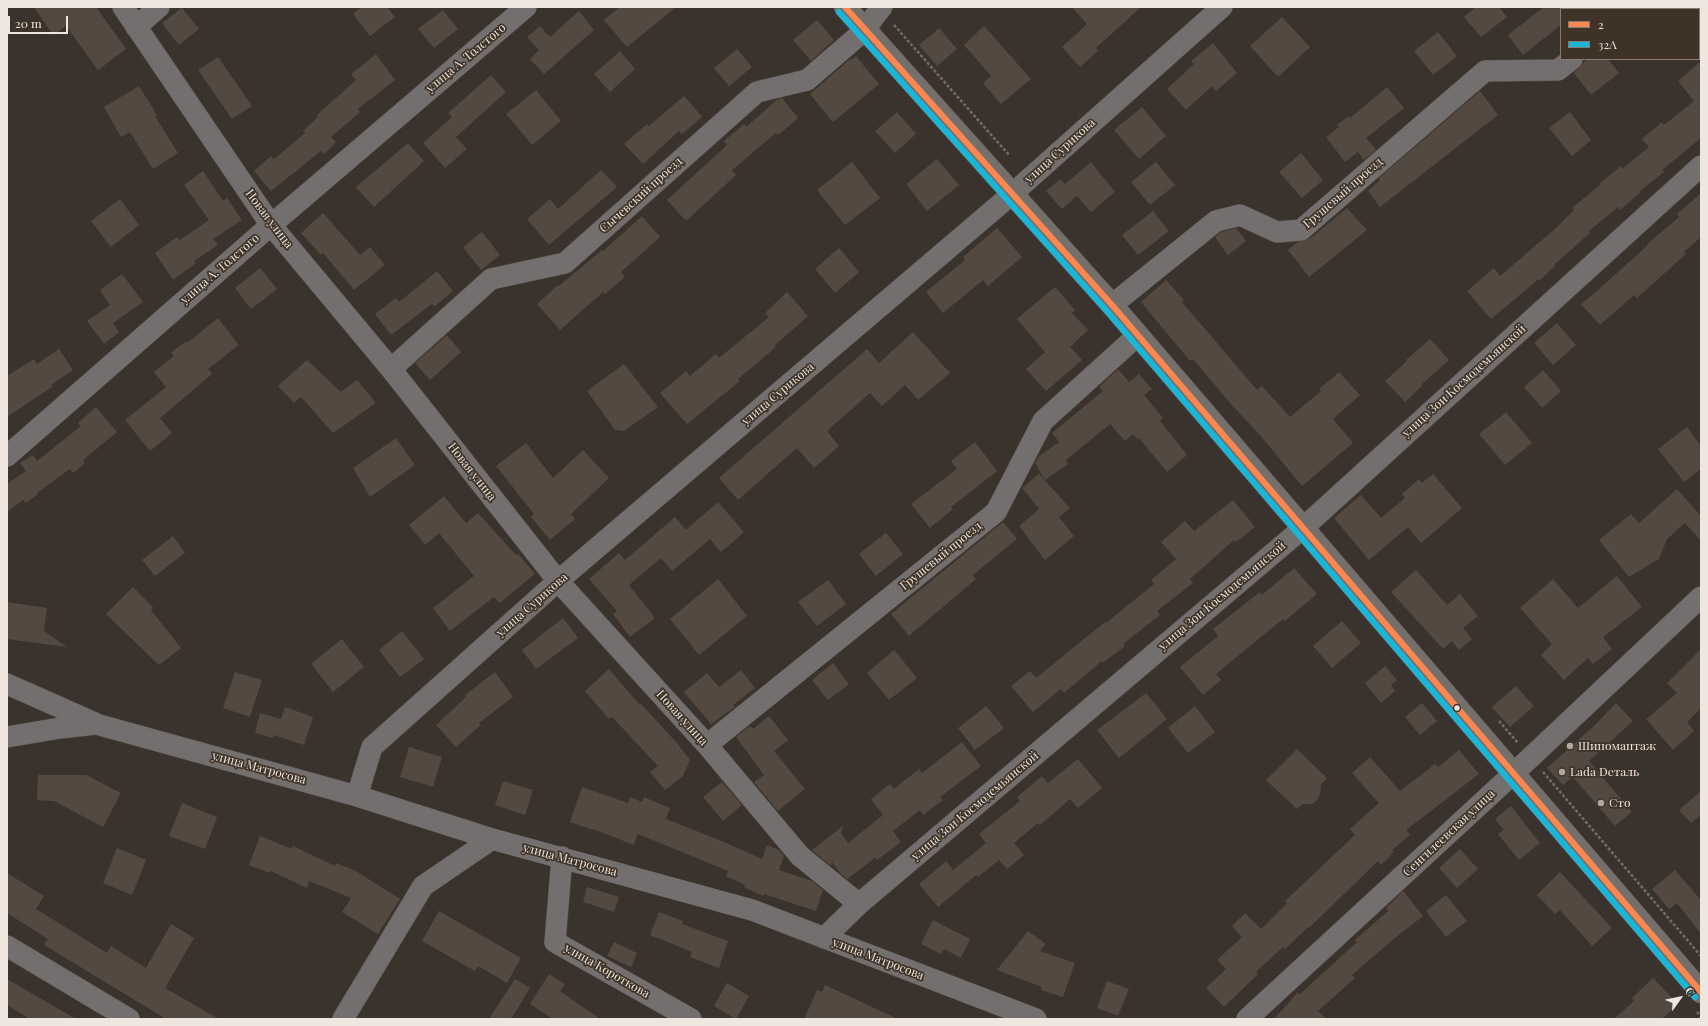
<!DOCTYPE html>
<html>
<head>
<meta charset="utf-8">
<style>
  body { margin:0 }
  #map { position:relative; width:1708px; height:1026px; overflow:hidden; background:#3a332d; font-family:"Playfair Display",serif }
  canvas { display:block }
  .frame { position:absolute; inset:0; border:8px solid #eee6df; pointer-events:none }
  .legend { position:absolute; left:1560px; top:8px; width:140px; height:52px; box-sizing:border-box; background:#3f3328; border:1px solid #857b71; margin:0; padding:5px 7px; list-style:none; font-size:12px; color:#eee6df }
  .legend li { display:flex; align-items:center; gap:8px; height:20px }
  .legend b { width:20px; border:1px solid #857b71 }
  .north { position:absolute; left:1660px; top:978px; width:40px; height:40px; -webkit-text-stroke:3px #3f3328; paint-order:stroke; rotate:57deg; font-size:11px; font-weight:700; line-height:16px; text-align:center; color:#eee6df }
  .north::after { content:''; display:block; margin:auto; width:14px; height:18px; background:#eee6df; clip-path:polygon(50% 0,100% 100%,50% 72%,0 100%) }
  .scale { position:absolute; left:8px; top:16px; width:60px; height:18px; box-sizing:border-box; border:2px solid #eee6df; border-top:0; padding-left:5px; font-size:12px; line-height:14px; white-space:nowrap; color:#eee6df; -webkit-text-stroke:3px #3f3328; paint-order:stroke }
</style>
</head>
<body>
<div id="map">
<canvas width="1708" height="1026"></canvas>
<div class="frame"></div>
<ul class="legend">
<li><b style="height:5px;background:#f88751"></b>2</li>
<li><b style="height:5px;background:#1ab6d8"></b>32A</li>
</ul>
<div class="north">С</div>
<div class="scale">20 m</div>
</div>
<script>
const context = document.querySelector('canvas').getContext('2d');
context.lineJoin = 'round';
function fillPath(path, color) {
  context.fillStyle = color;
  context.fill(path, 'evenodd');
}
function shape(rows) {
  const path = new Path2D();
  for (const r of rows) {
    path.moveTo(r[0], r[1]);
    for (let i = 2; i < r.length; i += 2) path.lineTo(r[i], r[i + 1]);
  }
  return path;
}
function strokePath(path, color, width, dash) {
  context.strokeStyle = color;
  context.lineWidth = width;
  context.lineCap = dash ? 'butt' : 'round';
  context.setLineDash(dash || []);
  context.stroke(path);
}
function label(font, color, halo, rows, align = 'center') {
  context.font = font + ' "Playfair Display",serif';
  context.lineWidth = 3.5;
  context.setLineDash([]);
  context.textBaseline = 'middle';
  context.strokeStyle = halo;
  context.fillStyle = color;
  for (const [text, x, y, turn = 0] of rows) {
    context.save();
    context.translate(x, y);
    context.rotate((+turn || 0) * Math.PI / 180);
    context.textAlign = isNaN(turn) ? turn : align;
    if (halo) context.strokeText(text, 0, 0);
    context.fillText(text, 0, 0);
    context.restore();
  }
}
const building = shape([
  [34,7,96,7,126,49,98,70,66,26,53,35],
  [362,7,387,7,395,17,370,36,353,14],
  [620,7,676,7,627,47,604,20],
  [1072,7,1141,7,1096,48,1098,51,1080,67,1062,47,1087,24],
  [1476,7,1499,7,1507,17,1481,37,1464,17],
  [1544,7,1561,7,1561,25,1523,55,1508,35],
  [182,8,199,29,179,45,162,23],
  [443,10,458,29,434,48,418,29],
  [579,11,594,30,544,74,530,59,539,50,527,37,540,26,550,37],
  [1282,17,1310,47,1278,77,1250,46],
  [817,20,834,40,811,61,793,40],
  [984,26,1031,79,1001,104,983,83,991,76,964,45],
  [939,28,957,49,937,66,919,45],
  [1438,32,1457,56,1433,75,1414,51],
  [1213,43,1237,73,1216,91,1212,86,1186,110,1167,89,1194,64,1191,61],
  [737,49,752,67,729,86,714,68],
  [620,51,635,69,610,92,594,74],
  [376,54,395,80,358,109,360,112,331,137,336,142,324,154,321,151,271,191,254,171,271,156,274,159,305,133,303,131,318,117,317,115,356,80,351,74],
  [856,56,879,84,833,122,810,94,850,59,851,60],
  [218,57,252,106,232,119,198,70],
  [1587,59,1608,59,1619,73,1591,95,1574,73],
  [1701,61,1701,138,1662,170,1664,172,1640,191,1641,192,1620,210,1618,207,1589,231,1590,233,1554,265,1555,266,1540,280,1539,279,1491,319,1467,291,1494,268,1500,276,1556,228,1574,210,1572,208,1600,185,1599,184,1621,166,1622,169,1649,147,1642,139,1662,122,1664,125,1694,101,1678,81],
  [491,75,506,92,456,137,467,149,445,168,423,143,452,117,448,113],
  [139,86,157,115,155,116,178,153,153,169,130,132,121,137,104,107],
  [1387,87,1404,108,1366,138,1376,150,1364,160,1358,152,1345,162,1326,137,1339,127,1337,125,1349,116,1350,118],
  [536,90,561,121,532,145,506,114],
  [1480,91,1498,115,1380,207,1368,191,1380,180,1379,178],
  [684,96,702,117,682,134,679,131,643,164,624,144,647,124,649,126],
  [782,98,798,118,778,135,776,133,732,170,736,175,686,221,667,200,727,145,724,141,744,124,746,127,778,99],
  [1142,107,1166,136,1139,159,1114,130],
  [897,112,916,134,895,153,875,131],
  [1570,112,1591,140,1572,156,1549,128],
  [408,143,424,161,374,207,356,187],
  [1301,153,1323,180,1302,198,1279,172],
  [937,159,959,185,927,211,906,184],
  [852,162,880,198,845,225,817,190],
  [1091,162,1115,192,1091,212,1077,196,1062,209,1046,191,1060,179,1065,184],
  [1156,162,1175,185,1150,205,1131,182],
  [601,170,617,187,549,245,527,219,550,199,558,209],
  [203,171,223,201,227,198,242,220,213,239,218,245,194,261,196,263,173,280,155,253,177,237,180,240,209,220,184,185],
  [1701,193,1701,237,1684,252,1686,254,1637,298,1634,295,1600,325,1581,304,1598,290,1648,245,1647,244,1679,217,1677,214],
  [120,199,139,225,111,247,91,221],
  [1347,208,1367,230,1309,277,1288,250,1298,242,1308,239,1316,234],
  [1153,211,1169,231,1138,255,1122,235],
  [323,213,360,255,370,247,385,265,354,290,323,253,321,255,301,233],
  [642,216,660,237,621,272,625,277,605,294,603,292,560,330,537,304,558,285,559,286,602,250,603,251],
  [997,228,1022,257,988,286,983,280,943,313,926,292,965,260,963,257],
  [1236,228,1246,241,1228,255,1215,237,1221,232],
  [482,232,500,255,481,270,463,247],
  [839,248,859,272,835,293,815,269],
  [260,268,277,289,251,309,235,288],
  [437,271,453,291,434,307,432,304,391,335,375,314,396,298,399,302],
  [122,274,143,302,113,323,119,332,104,344,87,321,110,305,100,290],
  [1166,280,1184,300,1182,302,1257,390,1262,386,1290,417,1321,391,1319,389,1339,372,1360,395,1333,419,1353,443,1302,486,1260,435,1231,404,1193,359,1190,361,1141,302],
  [1055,287,1075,310,1072,313,1088,330,1070,347,1082,360,1046,391,1026,369,1045,352,1017,319],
  [787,292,808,316,774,346,776,347,738,379,740,381,687,424,660,393,686,371,690,376,716,354,719,358,769,317,765,313],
  [218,318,239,345,208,369,212,374,160,418,172,433,150,451,125,420,166,387,154,372,174,356,171,353,186,341,187,343],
  [1557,323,1576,345,1553,365,1534,343],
  [913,332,950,373,918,400,905,385,882,406,870,393,827,431,839,446,814,468,797,448,738,500,719,478,867,349,879,363],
  [447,335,461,352,430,380,415,363],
  [1430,339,1449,360,1421,385,1422,386,1405,402,1385,381,1407,361,1406,360],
  [59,349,73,370,51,385,52,387,7,417,7,376,34,359,37,364],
  [307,360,341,392,357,380,376,403,333,433,301,397,294,403,278,386],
  [624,364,658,407,624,431,615,430,587,391],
  [1118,369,1129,382,1139,374,1152,389,1144,395,1163,418,1160,421,1187,455,1167,472,1139,438,1138,440,1133,434,1125,441,1110,424,1066,460,1068,464,1045,480,1035,463,1039,456,1059,442,1052,433,1103,391,1099,387],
  [1543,370,1561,391,1542,408,1524,387],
  [96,407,117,432,83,460,85,463,73,473,70,469,37,493,38,494,26,503,23,500,7,512,7,484,26,471,20,463,33,455,37,461,81,426,78,423],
  [1506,412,1532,443,1505,465,1479,434],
  [1687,427,1701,446,1701,469,1684,482,1658,449],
  [396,438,415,465,370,497,353,468],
  [975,442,997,471,951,507,953,509,930,528,911,504,957,469,951,461],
  [526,443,553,478,583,450,609,478,571,514,575,519,550,540,531,517,534,514,496,466],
  [1039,474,1070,508,1059,517,1074,536,1045,560,1019,526,1039,509,1022,488],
  [1433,474,1462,508,1421,543,1408,527,1369,560,1334,518,1361,495,1381,518,1405,498,1402,494,1419,479,1422,483],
  [1677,489,1701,516,1701,541,1685,523,1667,539,1659,559,1629,577,1599,540,1631,514,1639,523],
  [444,496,466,523,478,513,516,555,518,554,535,574,500,603,494,597,450,631,433,608,474,576,439,533,425,545,409,525],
  [1233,500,1255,527,1236,542,1234,540,1190,579,1193,583,1157,611,1160,615,1123,644,1125,646,1103,663,1102,661,1064,693,1061,689,1033,712,1011,686,1030,671,1036,678,1105,622,1106,623,1154,584,1151,580,1176,559,1161,542,1185,521,1194,531],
  [718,502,744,532,721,552,710,539,672,571,661,558,629,585,655,618,630,637,613,614,617,611,589,579,619,553,625,560,675,517,686,530],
  [1003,522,1017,539,973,575,976,579,909,636,891,614],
  [886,533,903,554,876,576,859,554],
  [173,536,185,553,155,576,142,560],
  [1294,568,1317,594,1285,621,1283,619,1216,674,1221,680,1203,695,1180,667,1218,636,1213,629,1260,592,1262,595],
  [1416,570,1447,605,1460,594,1478,616,1463,628,1472,639,1459,650,1452,641,1443,649,1391,592],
  [1617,576,1642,607,1603,637,1612,649,1593,664,1588,658,1564,680,1541,655,1552,644,1520,608,1553,579,1578,608],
  [718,579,747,616,699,655,670,619],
  [828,580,846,604,817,626,798,602],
  [133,587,153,607,151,610,181,648,159,665,106,614],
  [7,602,47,608,44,631,67,647,7,639],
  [563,618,578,638,536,669,522,650],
  [1342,621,1361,643,1332,668,1313,646],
  [402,631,424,659,400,677,379,650],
  [342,639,364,667,333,692,311,664],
  [1701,649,1701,708,1687,722,1694,731,1673,750,1646,719,1677,693,1667,683],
  [894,650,917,678,889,700,867,673],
  [833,663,849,684,828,700,812,680],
  [1385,666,1397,680,1391,685,1395,691,1381,703,1365,683],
  [609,669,639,704,640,703,676,742,690,760,683,776,665,790,650,772,658,766,612,717,609,719,585,691],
  [741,670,755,688,733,705,735,707,711,724,684,692,707,673,719,687],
  [235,672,262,680,250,717,223,708],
  [495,672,513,697,479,723,481,725,456,747,436,725,466,697,465,695],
  [1516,686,1534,706,1510,727,1492,707],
  [1146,693,1167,719,1119,758,1097,730],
  [1422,703,1437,721,1420,735,1405,717],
  [1616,703,1633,721,1589,761,1632,812,1615,826,1573,777,1563,785,1547,768,1596,724],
  [986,706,1004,728,975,750,958,728],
  [1195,706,1215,732,1188,753,1168,728],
  [285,707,313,717,304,745,274,735,273,738,255,733,260,713,281,719],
  [769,716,788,740,774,751,805,789,778,811,754,782,764,775,736,737,750,726,753,729],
  [962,742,981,766,940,797,943,800,923,815,920,810,893,831,901,842,877,860,875,858,847,879,840,873,832,862,831,866,812,850,843,826,841,833,848,843,883,815,871,799,890,784,894,789,919,769,922,773],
  [409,747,442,757,433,787,400,777],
  [1297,749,1327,778,1321,784,1320,795,1317,800,1312,804,1302,804,1297,809,1266,780],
  [1459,750,1479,774,1406,830,1410,835,1392,850,1394,852,1381,865,1378,861,1309,928,1308,927,1285,949,1283,947,1256,972,1258,974,1224,1007,1206,988,1226,969,1217,960,1242,937,1232,926,1245,913,1261,929,1287,903,1285,901,1355,835,1350,829,1379,803,1352,773,1370,757,1400,791,1435,764,1438,767],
  [1078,759,1102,788,1078,808,1070,799,1040,825,1038,823,1014,843,1024,855,1007,869,999,860,978,877,976,875,938,907,919,884,946,861,953,870,986,843,979,834,1020,801,1017,797,1042,776,1048,783],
  [38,775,86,775,121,793,103,827,54,801,37,800],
  [503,781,533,790,525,815,495,805],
  [722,782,742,805,723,821,703,797],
  [582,787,628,803,630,797,642,802,644,797,670,808,666,819,724,842,762,859,767,845,779,850,784,856,779,870,812,881,823,890,816,911,764,894,763,896,744,887,745,885,726,876,728,871,638,834,634,845,593,829,593,830,570,822],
  [1701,791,1701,815,1691,823,1679,810],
  [182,803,217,817,205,849,169,836],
  [1511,806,1540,843,1519,860,1498,834,1504,830,1495,819],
  [260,836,292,849,293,846,335,866,336,863,354,870,400,899,378,934,342,912,351,898,309,881,307,888,271,871,270,873,249,865],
  [117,848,146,860,132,895,103,883],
  [1460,849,1478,869,1457,888,1439,868],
  [1675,870,1701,900,1701,934,1677,903,1669,909,1652,889],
  [1560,872,1612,928,1592,946,1560,910,1555,914,1537,895],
  [7,873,44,896,36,909,107,953,111,946,146,968,171,924,194,938,165,988,219,1019,166,1019,44,945,48,939,7,913],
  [587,887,619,897,614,912,583,902],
  [1403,891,1423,916,1390,942,1352,975,1355,978,1318,1011,1327,1019,1274,1019,1298,992,1300,994,1357,942,1355,940,1388,911,1386,908],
  [1446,895,1467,921,1446,937,1426,911],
  [439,911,521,958,507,983,478,966,475,971,422,941],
  [659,912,683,921,682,924,728,941,719,968,690,957,692,952,650,935],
  [933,920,970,939,961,958,944,949,941,954,921,944],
  [1028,931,1046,944,1040,951,1075,963,1063,997,1041,990,1042,987,997,970],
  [614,942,637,953,631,967,607,956],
  [549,974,565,984,560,991,600,1019,553,1019,530,1004],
  [1653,978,1678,1004,1662,1019,1614,1019,1634,1001,1632,998],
  [7,979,76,1019,30,1019,7,1005],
  [515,979,530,988,511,1019,489,1019],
  [1107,981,1129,989,1118,1016,1097,1008],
  [727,983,749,996,736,1019,714,1006],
  [825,985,898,1019,804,1019,817,990,822,992]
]);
const path = shape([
  [894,25,1010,156],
  [1499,721,1518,743],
  [1543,772,1701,956],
  [1697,1012,1701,1017]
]);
const minor = shape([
  [123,7,271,225,391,369,558,581,707,745,800,856,859,904],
  [1634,9,1637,7],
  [1699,18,1701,20],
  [136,27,159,7],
  [1112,305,1216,221,1240,215,1277,232,1301,230,1485,71,1558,70,1572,59],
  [391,369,491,279,565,263,757,92,807,80,865,30,877,13,882,7],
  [7,456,271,225,526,7],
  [7,684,95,723],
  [7,737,60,728,96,724,357,796,492,839,752,910,1036,1019],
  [707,745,996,512,1043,421,1138,335],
  [357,796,372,747,558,581,1012,194,1222,7],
  [562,857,555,942,691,1019],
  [824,938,859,904,1303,528,1701,166],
  [7,946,129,1019],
  [343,1019,423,886,492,839],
  [1247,1019,1514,773,1701,597]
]);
const major = shape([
  [845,7,1112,305,1701,992]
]);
const bus1 = shape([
  [845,7,1112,305,1701,992]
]);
const bus2 = shape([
  [839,12,1106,310,1695,997]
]);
const markers = [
  [1457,708,3.5,"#eee6df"],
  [1570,746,4,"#afa7a1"],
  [1562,772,4,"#afa7a1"],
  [1601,803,4,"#afa7a1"]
];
const streetNames = [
  ["улица А. Толстого",466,58,-40],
  ["улица Сурикова",1060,151,-42],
  ["Грушевый проезд",1343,193,-41],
  ["Сычевский проезд",641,195,-42],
  ["Новая улица",269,219,53],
  ["улица А. Толстого",220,269,-41],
  ["улица Зои Космодемьянской",1464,381,-42],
  ["улица Сурикова",778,394,-40],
  ["Новая улица",472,472,52],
  ["Грушевый проезд",941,556,-39],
  ["улица Зои Космодемьянской",1222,596,-40],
  ["улица Сурикова",532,605,-41],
  ["Новая улица",682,718,48],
  ["улица Матросова",259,768,15],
  ["улица Зои Космодемьянской",975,806,-40],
  ["Сенгилеевская улица",1449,833,-43],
  ["улица Матросова",570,860,15],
  ["улица Матросова",878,959,21],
  ["улица Короткова",607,971,30]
];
const poiNames = [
  ["Шиномантаж",1578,746],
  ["Lada Dеталь",1570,772],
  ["Сто",1609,803]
];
fillPath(building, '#534941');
strokePath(minor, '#56504a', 22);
strokePath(major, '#56504a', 23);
strokePath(path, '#706c69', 2.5, [3, 2]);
strokePath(minor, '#726f6e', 21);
strokePath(major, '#756f6c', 22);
strokePath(bus1, '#f88751', 6);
strokePath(bus2, '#1ab6d8', 6);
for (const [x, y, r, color] of markers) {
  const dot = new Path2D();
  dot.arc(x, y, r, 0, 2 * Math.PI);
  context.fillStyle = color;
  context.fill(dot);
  strokePath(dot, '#3f3328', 1.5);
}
label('12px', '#eee6df', '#3f3328', streetNames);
label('12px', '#eee6df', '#3f3328', poiNames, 'left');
</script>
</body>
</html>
